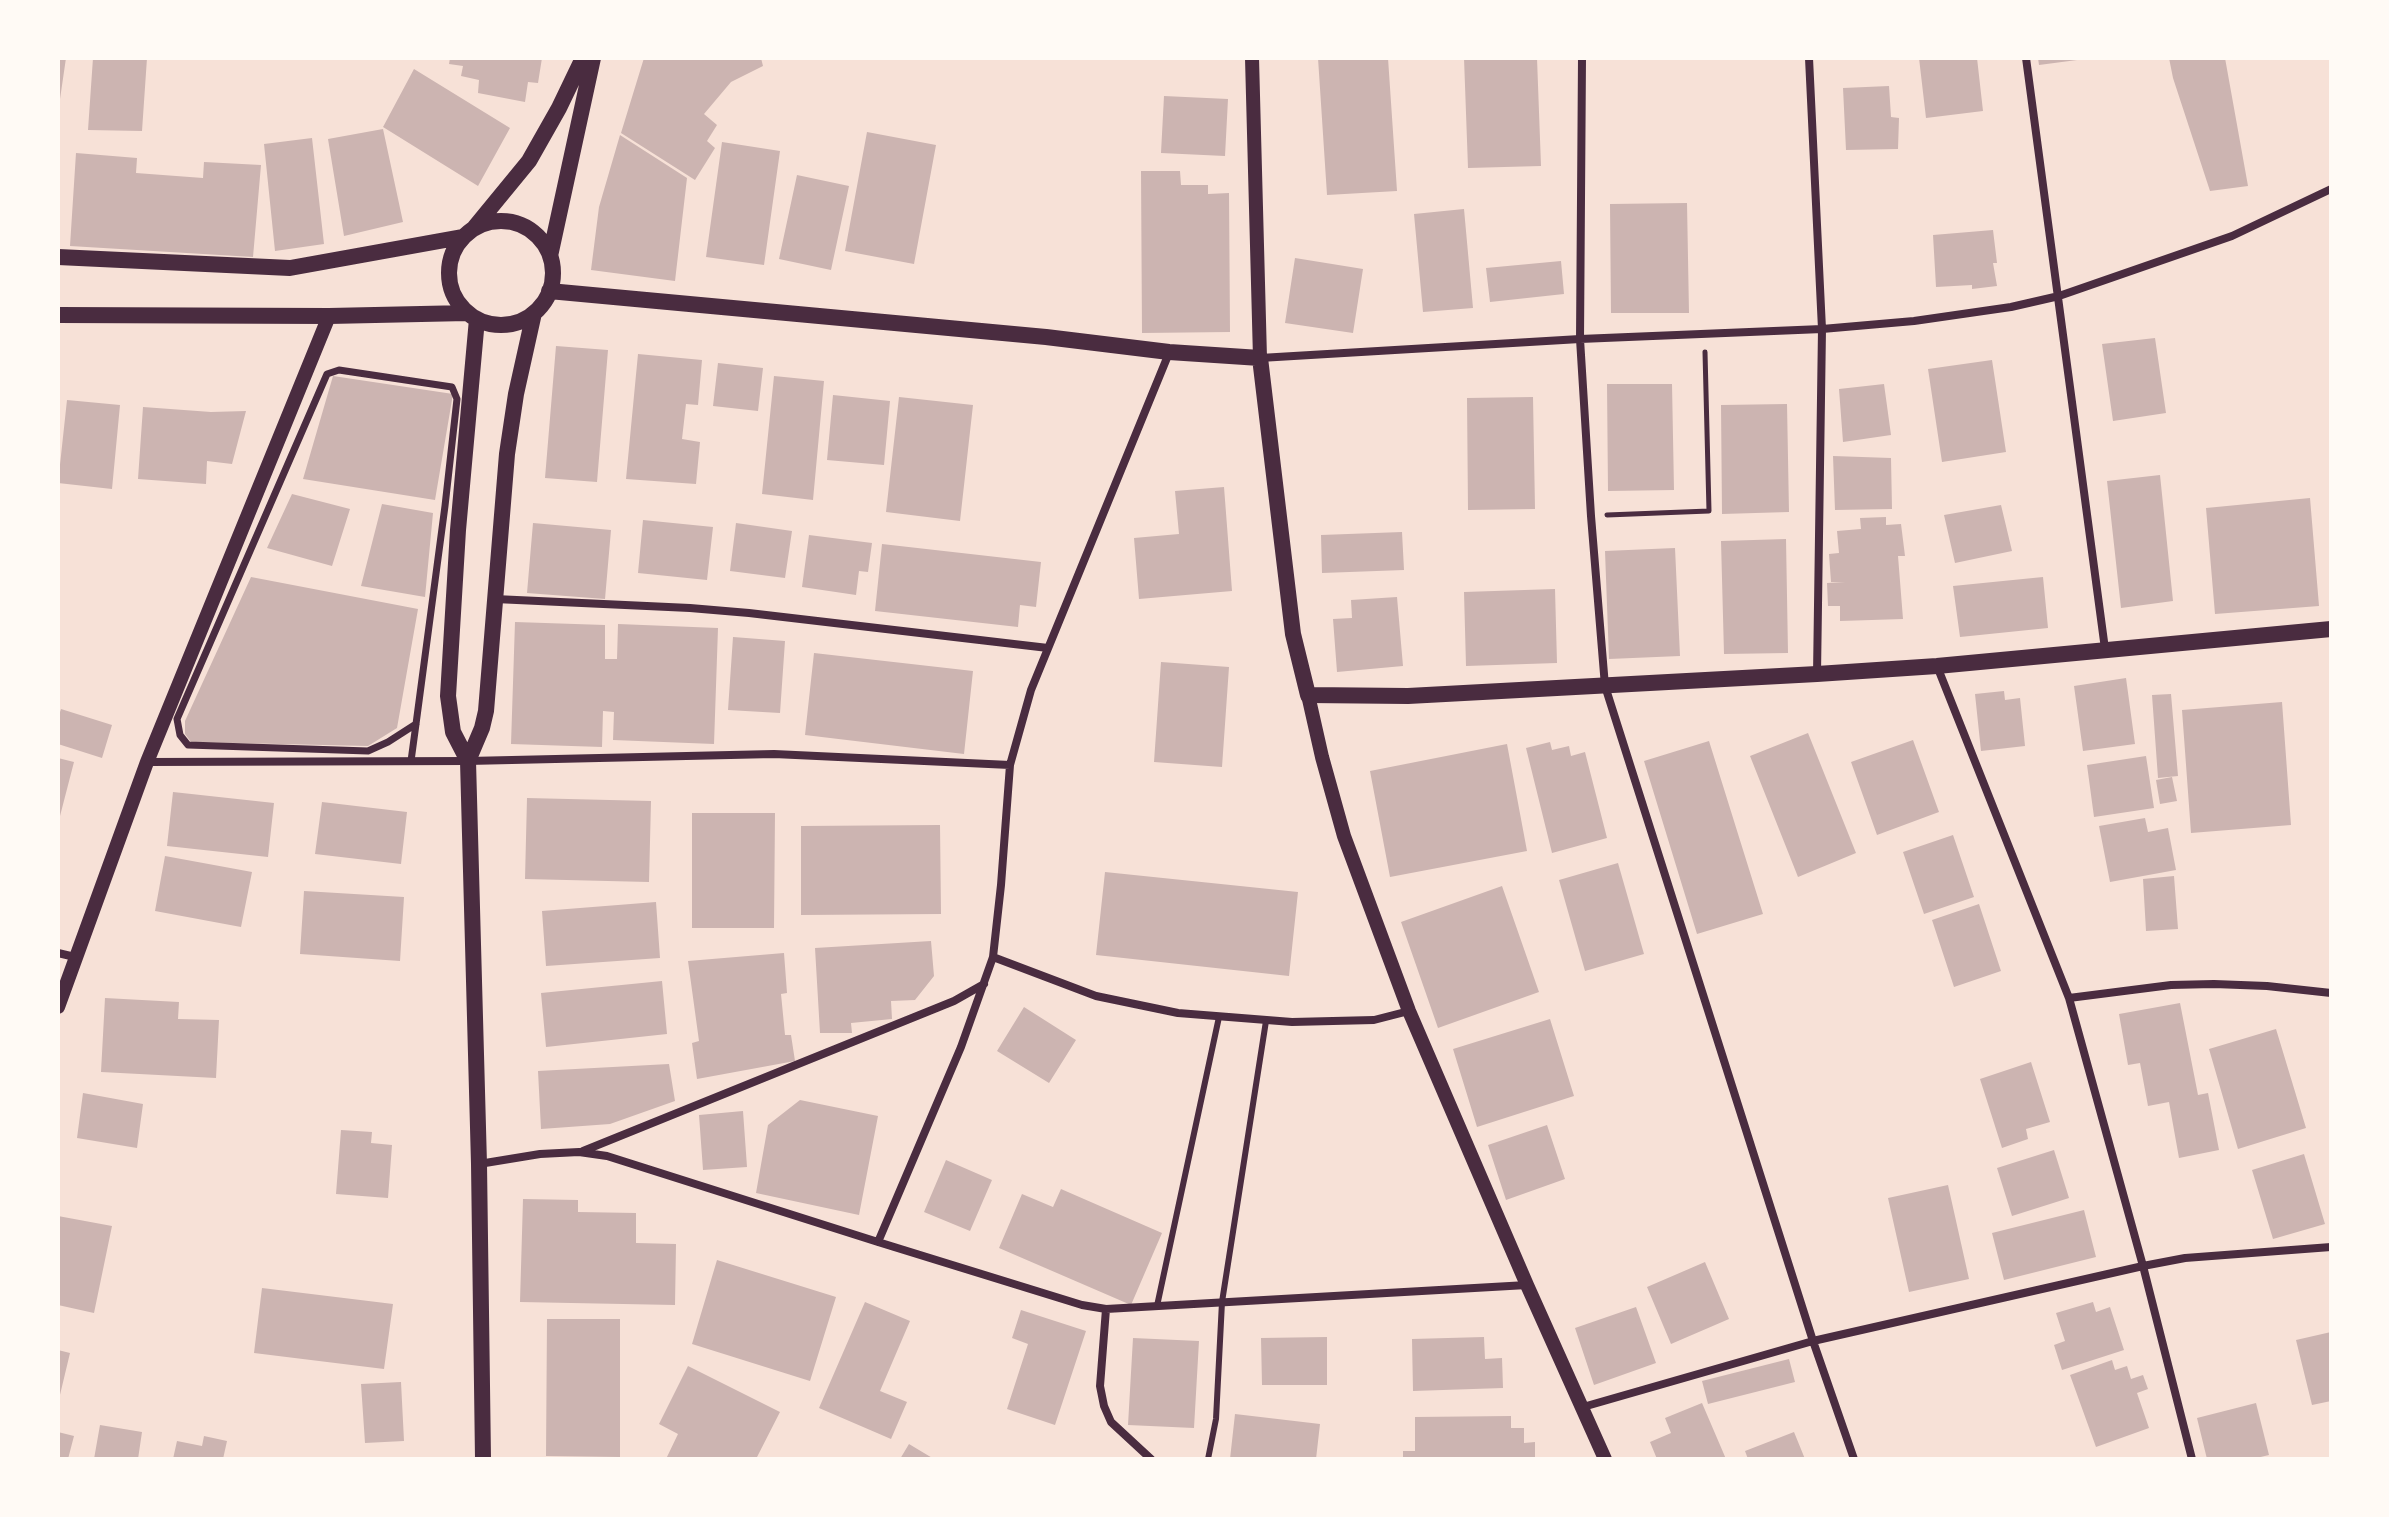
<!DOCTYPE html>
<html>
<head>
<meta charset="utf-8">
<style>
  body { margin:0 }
  #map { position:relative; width:2389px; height:1517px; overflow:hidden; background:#f7e1d7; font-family:Inter,sans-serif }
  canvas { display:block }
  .frame { position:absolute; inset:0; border:60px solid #fffaf5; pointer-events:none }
</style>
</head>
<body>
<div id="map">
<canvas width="2389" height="1517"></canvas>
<div class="frame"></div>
</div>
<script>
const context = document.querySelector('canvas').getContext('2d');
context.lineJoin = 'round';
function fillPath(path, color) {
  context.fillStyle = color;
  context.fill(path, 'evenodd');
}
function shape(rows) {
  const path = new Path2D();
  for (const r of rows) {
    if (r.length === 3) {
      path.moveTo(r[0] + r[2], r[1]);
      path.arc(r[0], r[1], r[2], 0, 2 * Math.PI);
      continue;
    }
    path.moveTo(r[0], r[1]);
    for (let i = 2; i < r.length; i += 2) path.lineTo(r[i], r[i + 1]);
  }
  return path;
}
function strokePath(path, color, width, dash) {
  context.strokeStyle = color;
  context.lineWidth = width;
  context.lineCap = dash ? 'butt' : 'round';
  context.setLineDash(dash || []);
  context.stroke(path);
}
const building = shape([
  [58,58,66,58,60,99,58,99],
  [93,58,147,58,142,131,88,130],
  [450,58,542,58,538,83,528,82,525,102,478,93,479,80,461,76,463,66,449,64],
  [644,58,761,58,763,66,731,82,704,114,717,125,707,141,715,148,695,180,621,133],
  [1318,58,1388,58,1397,191,1327,195],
  [1464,58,1537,58,1541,166,1468,168],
  [1919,58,1977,58,1983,111,1926,118],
  [2038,58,2077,58,2077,60,2039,65],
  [2169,58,2225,58,2248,186,2210,191,2173,78],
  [414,69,510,128,478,186,383,127],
  [1889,86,1891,117,1899,118,1898,149,1846,150,1843,88],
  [1164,96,1228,99,1225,156,1161,153],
  [383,129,403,222,344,236,328,139],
  [867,132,936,145,914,264,845,251],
  [620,135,687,178,675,281,591,270,599,207],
  [312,138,324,244,275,251,264,144],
  [722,142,780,151,764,265,706,257],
  [76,153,137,158,136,173,203,178,204,162,261,165,253,257,70,246],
  [1141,171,1180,171,1181,185,1208,185,1208,194,1229,193,1230,332,1142,333],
  [797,175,849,186,831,270,779,259],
  [1687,203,1689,313,1611,313,1610,204],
  [1464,209,1473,308,1423,312,1414,214],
  [1993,230,1997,263,1993,263,1997,286,1972,289,1972,285,1936,287,1933,235],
  [1295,258,1363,269,1353,333,1285,323],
  [1561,261,1564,294,1490,302,1486,268],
  [2155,338,2166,413,2113,421,2102,344],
  [556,346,608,350,597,482,545,478],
  [638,354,702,360,698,405,686,404,682,439,700,442,696,484,626,479],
  [1992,360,2006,452,1942,462,1928,369],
  [718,363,763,368,758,411,713,406],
  [333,376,453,394,435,500,303,479],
  [774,376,824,381,813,500,762,494],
  [1607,384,1672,384,1674,490,1608,491],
  [1884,384,1891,435,1843,442,1839,389],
  [833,395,890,401,884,465,827,460],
  [899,397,973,405,960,521,886,512],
  [1533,397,1535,509,1468,510,1467,398],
  [67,400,120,405,112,489,58,483],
  [1787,404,1789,512,1722,514,1721,405],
  [143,407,211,412,246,411,232,464,207,461,206,484,138,479],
  [1833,456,1891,458,1892,509,1835,510],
  [2160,475,2173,601,2121,608,2107,481],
  [1224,487,1232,591,1139,599,1134,538,1179,534,1175,491],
  [292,494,350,509,332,566,267,548],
  [2310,498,2319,606,2215,614,2206,508],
  [382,504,433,513,425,597,361,586],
  [2001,505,2012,551,1955,563,1944,515],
  [1886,517,1886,525,1901,524,1905,556,1898,556,1903,619,1840,621,1840,606,1828,606,1827,583,1845,582,1831,582,1829,554,1839,553,1837,531,1861,529,1860,518],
  [643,520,713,527,707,580,638,573],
  [533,523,611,530,605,599,527,593],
  [736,523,792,531,785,578,730,571],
  [1402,532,1404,570,1322,573,1321,535],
  [809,535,872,543,868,572,859,571,856,595,802,587],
  [1786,539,1788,653,1724,654,1721,541],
  [882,544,1041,562,1036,607,1020,605,1018,627,875,611],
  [1675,548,1680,656,1609,659,1605,551],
  [251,577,418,609,397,728,368,746,191,742,185,734,185,721],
  [2043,577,2048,628,1960,637,1953,586],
  [1555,589,1557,663,1466,666,1464,592],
  [1397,597,1403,666,1337,672,1333,619,1352,618,1351,600],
  [515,622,605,625,605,659,617,659,618,624,718,628,714,744,613,740,614,712,603,711,602,747,511,744],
  [733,637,785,641,780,713,728,710],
  [814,653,973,671,964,754,805,735],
  [1161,662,1229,667,1222,767,1154,762],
  [2126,678,2135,744,2083,751,2074,686],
  [2004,691,2005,700,2020,698,2025,746,1981,751,1975,694],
  [2171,694,2178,776,2158,778,2152,695],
  [2282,702,2291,825,2191,833,2182,710],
  [61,709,112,725,102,758,58,744,58,718],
  [1808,733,1856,853,1798,877,1750,756],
  [1913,740,1939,812,1877,835,1851,762],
  [1709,741,1763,914,1697,934,1644,761],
  [1550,742,1552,750,1569,746,1571,756,1585,752,1607,838,1552,853,1526,748],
  [1507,744,1527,851,1390,877,1370,771],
  [2146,756,2154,808,2094,817,2087,765],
  [58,758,74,762,60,816,58,815],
  [2172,777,2177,801,2160,804,2156,780],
  [173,792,274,803,268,857,167,846],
  [527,798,651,801,649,882,525,879],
  [322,802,407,812,401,864,315,854],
  [692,813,775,813,774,928,692,928],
  [2145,818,2148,832,2168,828,2176,870,2110,882,2099,826],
  [940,825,941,914,801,915,801,826],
  [1953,835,1974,897,1924,914,1903,852],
  [165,856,252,872,241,927,155,911],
  [1618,863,1644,954,1585,971,1559,880],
  [1105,872,1298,892,1289,976,1096,955],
  [2174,876,2178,929,2146,931,2143,879],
  [1502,886,1539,992,1438,1028,1401,922],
  [304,891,404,897,400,961,300,954],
  [656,902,660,958,546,966,542,911],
  [1979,904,2001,971,1954,987,1932,920],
  [931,941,934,976,915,1000,891,1001,892,1019,851,1023,852,1033,820,1033,815,948],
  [784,953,787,993,781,994,785,1035,791,1035,795,1061,697,1079,692,1043,699,1041,688,961],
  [662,981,667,1034,546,1047,541,993],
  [105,998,179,1002,178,1019,219,1020,216,1078,101,1072],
  [2180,1003,2198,1095,2208,1093,2219,1150,2179,1158,2169,1102,2148,1106,2140,1063,2128,1065,2119,1014],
  [1024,1007,1076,1040,1049,1083,997,1051],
  [1550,1019,1574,1096,1477,1127,1453,1049],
  [2276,1029,2306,1128,2238,1149,2209,1049],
  [2031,1062,2050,1122,2026,1129,2028,1139,2002,1148,1980,1079],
  [669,1064,675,1101,610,1124,541,1129,538,1071],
  [83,1093,143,1104,137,1148,77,1138],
  [800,1100,878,1116,859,1215,756,1193,768,1125],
  [743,1111,747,1167,703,1170,699,1115],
  [1547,1125,1565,1179,1506,1200,1488,1145],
  [341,1130,372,1132,371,1143,392,1145,388,1198,336,1194],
  [2054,1150,2069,1198,2012,1216,1997,1168],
  [2304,1154,2325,1224,2273,1239,2252,1170],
  [946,1160,992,1180,970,1231,924,1212],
  [1948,1185,1969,1279,1909,1292,1888,1198],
  [1061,1189,1162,1233,1131,1305,999,1248,1022,1194,1053,1207],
  [523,1199,578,1200,578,1212,636,1213,636,1243,676,1244,675,1305,520,1302],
  [2084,1210,2096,1257,2004,1280,1992,1233],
  [58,1216,112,1226,94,1313,58,1305],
  [717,1260,836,1297,810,1381,692,1344],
  [1705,1262,1729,1319,1671,1344,1647,1287],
  [262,1288,393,1304,384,1369,254,1353],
  [865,1302,910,1321,880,1391,907,1402,891,1439,819,1408],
  [2093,1302,2096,1312,2110,1307,2124,1350,2062,1370,2054,1345,2065,1341,2056,1313],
  [1636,1307,1656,1363,1594,1385,1575,1328],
  [1021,1310,1086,1331,1055,1425,1007,1409,1028,1344,1012,1338],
  [547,1319,620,1319,620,1457,546,1456],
  [2331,1332,2331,1401,2312,1405,2296,1340],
  [1327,1337,1327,1385,1262,1385,1261,1338],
  [1484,1337,1485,1359,1502,1358,1503,1388,1413,1391,1412,1339],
  [1133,1338,1199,1341,1194,1428,1128,1425],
  [58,1350,70,1353,59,1399,58,1399],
  [1789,1359,1795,1382,1708,1404,1702,1381],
  [2112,1360,2115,1370,2127,1366,2131,1379,2143,1375,2148,1389,2137,1393,2149,1428,2096,1447,2070,1375],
  [688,1366,780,1412,756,1459,666,1459,678,1434,659,1424],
  [401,1382,404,1441,365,1443,361,1384],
  [1702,1403,1726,1459,1657,1459,1650,1442,1671,1433,1665,1418],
  [2256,1403,2269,1455,2252,1459,2207,1459,2197,1418],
  [1235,1414,1320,1424,1316,1459,1230,1459],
  [1511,1416,1511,1428,1524,1428,1524,1443,1535,1442,1535,1459,1403,1459,1403,1451,1415,1451,1415,1417],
  [100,1425,142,1432,138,1459,94,1459],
  [58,1432,74,1436,68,1459,58,1459],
  [1794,1432,1805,1459,1748,1459,1745,1451],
  [204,1436,227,1441,223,1459,173,1459,177,1441,202,1446],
  [909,1444,934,1459,900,1459]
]);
const path = shape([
  [1607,515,1709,511,1705,352]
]);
const service = shape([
  [1157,1306,1219,1017],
  [1208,1459,1216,1419,1222,1302,1266,1021]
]);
const pedestrian = shape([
  [411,761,416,724,445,506,457,399,452,387,339,370,327,374,177,719,180,735,188,745,368,751,388,742,416,724]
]);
const minor = shape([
  [1582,58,1580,339,1591,516,1605,686,1813,1341,1854,1459],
  [1809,58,1822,329,1817,674],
  [2026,58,2105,649],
  [1260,358,1580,339,1822,329,1914,321,2011,307,2059,296,2232,236,2331,189],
  [495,599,690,608,749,613,1048,648],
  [1937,666,2069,998,2143,1266,2192,1459],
  [147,762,468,761,774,754,1010,765],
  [58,953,75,957],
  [993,957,1096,996,1178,1013,1292,1022,1374,1020,1409,1011],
  [2069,998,2171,985,2214,984,2267,986,2331,993],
  [583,1151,954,1001,984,984],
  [479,1164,540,1154,579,1152,607,1156,878,1242,1082,1305,1106,1309,1527,1285],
  [878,1242,961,1047,993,957,1001,885,1010,765,1031,690,1169,353],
  [1106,1309,1100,1386,1104,1406,1111,1422,1151,1459],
  [1583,1407,1813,1341,2143,1266,2185,1258,2331,1247]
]);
const tertiary = shape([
  [1252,58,1260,358],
  [1308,695,1322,757,1344,836,1409,1011,1527,1285,1605,1459],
  [58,1007,147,762,329,316]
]);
const secondary = shape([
  [501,273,52],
  [474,228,529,161,559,108,583,58],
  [550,256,593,58],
  [58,257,290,268,462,237],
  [549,291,1046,337,1169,352,1260,358,1293,634,1308,695,1408,696,1817,674,1937,666,2331,629],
  [58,315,329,316,467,313],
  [468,761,453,732,448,696,458,530,477,319],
  [483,1459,479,1164,468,761,482,728,486,711,507,454,516,394,534,313]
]);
fillPath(building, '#ccb4b1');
strokePath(path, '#4a2c40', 5);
strokePath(service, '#4a2c40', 6);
strokePath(pedestrian, '#4a2c40', 7);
strokePath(minor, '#4a2c40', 8);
strokePath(tertiary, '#4a2c40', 14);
strokePath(secondary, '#4a2c40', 16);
</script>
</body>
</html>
